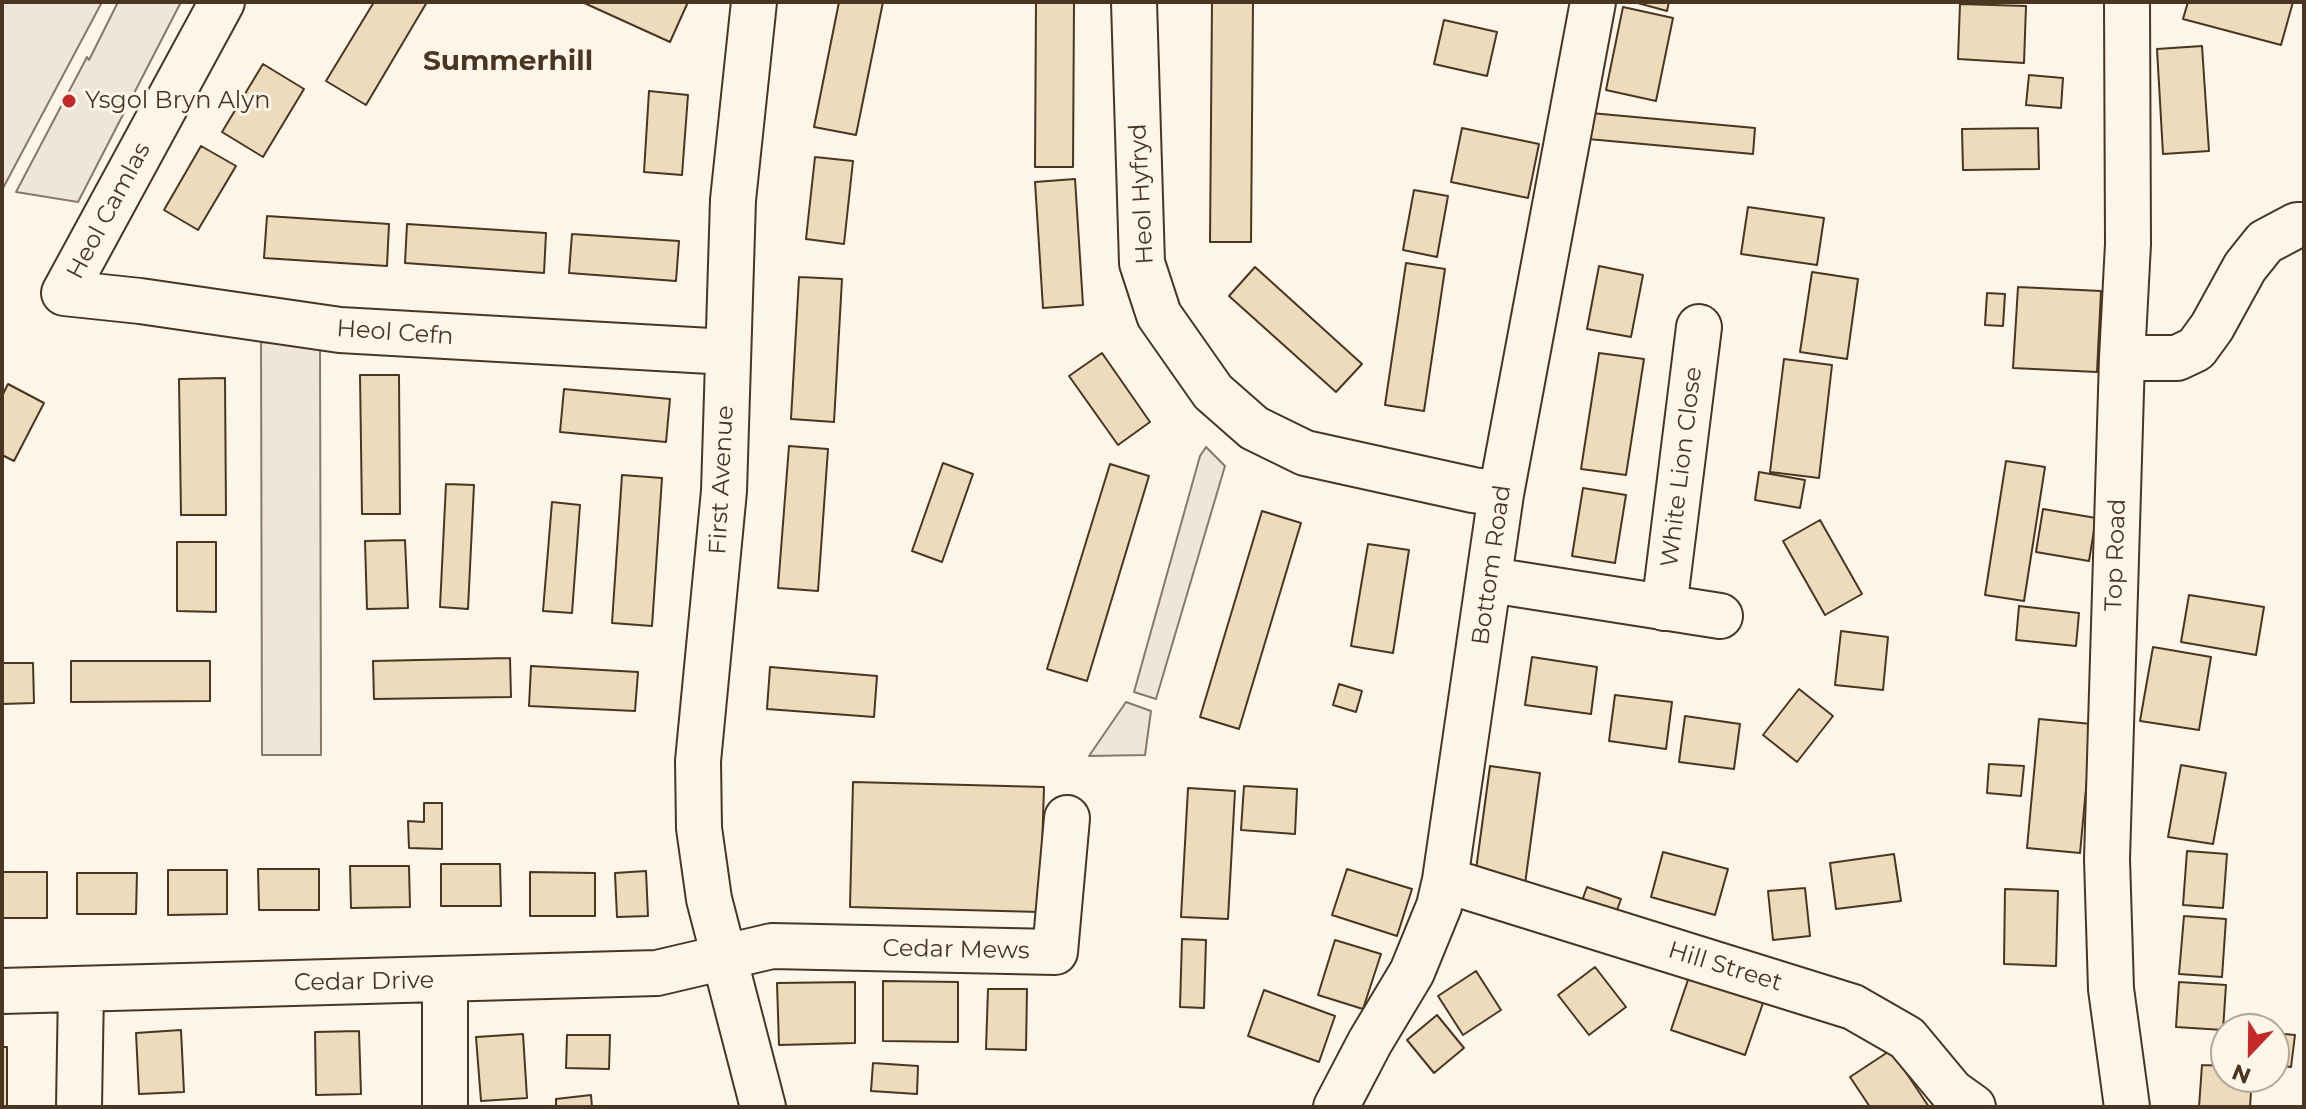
<!DOCTYPE html>
<html>
<head>
<meta charset="utf-8">
<style>
  body { margin:0 }
  #map { position:relative; width:2306px; height:1109px; overflow:hidden; background:#fbf6e9; font-family:Montserrat,sans-serif }
  canvas { display:block }
  .frame { position:absolute; inset:0; border:4px solid #4a3520; pointer-events:none }
  .north { position:absolute; left:2210px; top:1013px; width:80px; height:80px; box-sizing:border-box; background:#fbf6e9; border:2px solid #b4a999; border-radius:50%; rotate:202deg; font-size:22px; font-weight:700; line-height:32px; text-align:center; color:#4a3520 }
  .north::after { content:''; display:block; margin:auto; width:28px; height:36px; background:#c62828; clip-path:polygon(50% 0,100% 100%,50% 72%,0 100%) }
</style>
</head>
<body>
<div id="map">
<canvas width="2306" height="1109"></canvas>
<div class="frame"></div>
<div class="north">N</div>
</div>
<script>
const context = document.querySelector('canvas').getContext('2d');
context.lineJoin = 'round';
function fillPath(path, color) {
  context.fillStyle = color;
  context.fill(path, 'evenodd');
}
function shape(rows) {
  const path = new Path2D();
  for (const r of rows) {
    path.moveTo(r[0], r[1]);
    for (let i = 2; i < r.length; i += 2) path.lineTo(r[i], r[i + 1]);
  }
  return path;
}
function strokePath(path, color, width, dash) {
  context.strokeStyle = color;
  context.lineWidth = width;
  context.lineCap = dash ? 'butt' : 'round';
  context.setLineDash(dash || []);
  context.stroke(path);
}
function label(font, color, halo, rows, align = 'center') {
  context.font = font + ' Montserrat,sans-serif';
  context.lineWidth = 6;
  context.setLineDash([]);
  context.textBaseline = 'middle';
  context.strokeStyle = halo;
  context.fillStyle = color;
  for (const [text, x, y, turn = 0] of rows) {
    context.save();
    context.translate(x, y);
    context.rotate((+turn || 0) * Math.PI / 180);
    context.textAlign = isNaN(turn) ? turn : align;
    if (halo) context.strokeText(text, 0, 0);
    context.fillText(text, 0, 0);
    context.restore();
  }
}
const green = shape([
  [2,2,102,2,2,190,2,2],
  [118,2,181,2,78,202,16,192,87,57,89,60,118,2],
  [261,342,320,346,321,755,262,755,261,342],
  [1206,447,1225,466,1156,699,1134,692,1200,456,1206,447],
  [1126,702,1151,711,1145,755,1089,756,1126,702]
]);
const building = shape([
  [374,2,427,2,366,105,326,81,374,2],
  [582,2,688,2,670,42,582,2],
  [839,2,883,2,856,135,814,127,839,2],
  [1036,2,1074,2,1073,167,1035,167,1036,2],
  [1212,2,1253,2,1251,242,1210,242,1212,2],
  [1634,2,1669,2,1667,11,1634,2],
  [2188,2,2293,2,2281,45,2183,19,2188,2],
  [1960,4,2026,6,2024,63,1958,59,1960,4],
  [1623,7,1673,18,1656,101,1606,90,1623,7],
  [1444,20,1497,32,1487,76,1434,64,1444,20],
  [2202,46,2209,151,2163,154,2157,49,2202,46],
  [263,64,304,89,263,157,222,132,263,64],
  [2029,75,2063,78,2061,108,2026,105,2029,75],
  [649,91,688,95,682,175,644,172,649,91],
  [1580,112,1755,128,1753,154,1577,138,1580,112],
  [1462,128,1539,144,1528,198,1451,182,1462,128],
  [2038,128,2039,169,1963,170,1962,129,2038,128],
  [201,146,236,166,198,230,164,210,201,146],
  [815,157,853,161,844,244,806,239,815,157],
  [1075,179,1083,305,1043,308,1035,182,1075,179],
  [1414,190,1448,196,1437,257,1403,250,1414,190],
  [1748,207,1824,218,1817,265,1741,254,1748,207],
  [267,216,389,224,387,266,264,258,267,216],
  [407,224,546,233,544,273,405,263,407,224],
  [572,234,679,241,676,281,569,273,572,234],
  [1406,263,1445,269,1424,411,1385,405,1406,263],
  [1599,266,1643,275,1631,337,1587,329,1599,266],
  [1255,267,1362,364,1336,392,1229,296,1255,267],
  [1812,272,1858,279,1847,359,1800,352,1812,272],
  [799,277,842,279,834,422,791,419,799,277],
  [2018,287,2101,291,2097,372,2013,368,2018,287],
  [1987,293,2005,294,2003,326,1985,325,1987,293],
  [1102,353,1150,422,1118,445,1069,376,1102,353],
  [1599,353,1644,359,1626,475,1581,469,1599,353],
  [1784,359,1832,365,1819,478,1770,472,1784,359],
  [360,375,399,375,400,514,362,514,360,375],
  [225,378,226,515,181,515,179,379,225,378],
  [8,384,44,403,14,461,2,455,2,396,8,384],
  [564,389,670,399,666,442,560,432,564,389],
  [789,446,828,449,818,591,778,588,789,446],
  [2006,461,2045,467,2024,601,1985,595,2006,461],
  [943,463,973,474,942,562,912,551,943,463],
  [1110,464,1149,476,1087,681,1047,669,1110,464],
  [1759,472,1805,480,1800,508,1755,500,1759,472],
  [622,475,662,478,652,626,612,623,622,475],
  [446,484,474,485,468,609,440,607,446,484],
  [1583,488,1626,495,1615,563,1572,556,1583,488],
  [552,502,580,505,572,613,543,611,552,502],
  [2043,509,2096,518,2089,561,2036,552,2043,509],
  [1262,511,1301,523,1239,729,1200,717,1262,511],
  [1820,520,1862,594,1825,615,1783,541,1820,520],
  [405,540,408,608,367,609,365,541,405,540],
  [177,542,216,542,216,612,177,611,177,542],
  [1368,544,1409,550,1393,653,1351,646,1368,544],
  [2189,595,2264,607,2256,655,2181,642,2189,595],
  [2019,606,2079,613,2076,646,2016,640,2019,606],
  [1841,631,1888,637,1883,690,1835,685,1841,631],
  [2153,647,2211,657,2199,730,2140,721,2153,647],
  [1532,657,1597,667,1591,714,1525,705,1532,657],
  [510,658,511,697,374,699,373,661,510,658],
  [71,661,210,661,210,701,71,702,71,661],
  [2,663,33,663,34,703,2,704,2,663],
  [531,666,638,672,635,711,529,706,531,666],
  [770,667,877,676,874,717,767,709,770,667],
  [1339,684,1362,691,1356,712,1333,705,1339,684],
  [1799,689,1833,716,1797,762,1763,735,1799,689],
  [1615,695,1672,702,1666,749,1609,741,1615,695],
  [1685,716,1740,724,1734,769,1679,762,1685,716],
  [2039,719,2092,724,2080,853,2027,848,2039,719],
  [1989,764,2024,766,2021,796,1987,793,1989,764],
  [2181,765,2226,773,2213,844,2168,837,2181,765],
  [1490,766,1540,773,1525,884,1475,877,1490,766],
  [853,782,1044,787,1040,912,850,907,853,782],
  [1244,786,1297,789,1295,834,1241,830,1244,786],
  [1188,788,1235,791,1228,919,1181,917,1188,788],
  [424,803,442,803,442,849,409,848,408,821,424,822,424,803],
  [2187,851,2227,854,2223,908,2183,905,2187,851],
  [1663,852,1728,869,1715,915,1651,897,1663,852],
  [1894,854,1901,901,1836,909,1830,863,1894,854],
  [441,864,500,864,501,906,441,906,441,864],
  [350,866,409,866,410,907,351,908,350,866],
  [258,869,319,869,319,910,259,910,258,869],
  [1347,869,1412,889,1397,936,1332,915,1347,869],
  [168,870,227,870,227,914,168,915,168,870],
  [646,871,648,916,617,917,615,873,646,871],
  [2,872,47,872,47,918,2,918,2,872],
  [530,872,595,873,595,916,530,916,530,872],
  [77,873,137,873,136,914,77,914,77,873],
  [1587,887,1621,899,1613,921,1579,909,1587,887],
  [1805,888,1810,936,1773,940,1768,891,1805,888],
  [2005,889,2058,891,2056,966,2004,964,2005,889],
  [2184,916,2226,919,2222,977,2179,974,2184,916],
  [1182,939,1206,940,1204,1008,1180,1007,1182,939],
  [1335,940,1381,954,1363,1009,1318,995,1335,940],
  [1595,967,1626,1007,1589,1035,1558,995,1595,967],
  [1476,971,1501,1010,1463,1035,1438,996,1476,971],
  [1689,977,1763,1003,1745,1055,1671,1030,1689,977],
  [883,981,958,982,958,1042,883,1041,883,981],
  [855,982,855,1043,779,1045,777,983,855,982],
  [2179,982,2226,985,2223,1030,2176,1027,2179,982],
  [988,989,1027,989,1026,1050,986,1049,988,989],
  [1264,990,1335,1016,1319,1062,1248,1036,1264,990],
  [1437,1015,1464,1048,1434,1073,1407,1040,1437,1015],
  [181,1030,184,1092,139,1094,136,1033,181,1030],
  [359,1031,361,1094,316,1095,315,1032,359,1031],
  [2274,1033,2295,1035,2291,1067,2274,1065,2274,1033],
  [523,1034,527,1098,481,1101,476,1037,523,1034],
  [567,1035,610,1035,609,1069,566,1068,567,1035],
  [2,1047,7,1047,7,1107,2,1107,2,1047],
  [1891,1050,1929,1107,1870,1107,1850,1077,1891,1050],
  [873,1063,918,1066,917,1094,871,1091,873,1063],
  [2202,1065,2226,1066,2226,1077,2252,1077,2250,1107,2199,1107,2202,1065],
  [591,1095,592,1107,556,1107,556,1099,591,1095]
]);
const minor = shape([
  [222,2,64,293,140,301,340,330,728,352],
  [754,2,733,200,724,491,698,761,699,828,709,899,763,1107],
  [1134,2,1142,263,1159,315,1213,392,1254,428,1305,453,1473,490,1501,494],
  [2122,358,2177,358,2196,349,2212,327,2245,267,2265,242,2297,225,2304,225],
  [1491,580,1720,616],
  [1664,608,1699,327],
  [1445,880,1853,1007,1907,1038,1952,1092,1973,1107],
  [445,980,445,1107],
  [2,991,657,973,772,946,1055,952,1067,818],
  [79,1107,81,989],
  [1336,1107,1370,1042,1412,972,1439,906,1445,880,1501,494,1593,2],
  [2127,1107,2111,989,2107,859,2122,358,2128,244,2127,2]
]);
const markers = [
  [69,101,8,"#c62828"]
];
const poiNames = [
  ["Ysgol Bryn Alyn",85,101]
];
const streetNames = [
  ["Heol Hyfryd",1142,194,-93],
  ["Heol Camlas",109,211,-62],
  ["Heol Cefn",395,333,4],
  ["White Lion Close",1682,467,-83],
  ["First Avenue",722,480,-87],
  ["Top Road",2116,555,-88],
  ["Bottom Road",1492,565,-82],
  ["Cedar Mews",956,950,1],
  ["Hill Street",1725,967,17],
  ["Cedar Drive",364,982,-1]
];
const quarterNames = [
  ["Summerhill",508,62]
];
fillPath(green, '#ede6d9');
strokePath(green, '#887966', 2);
fillPath(building, '#ecdcbc');
strokePath(building, '#4a3520', 2);
strokePath(minor, '#4a3520', 48);
strokePath(minor, '#fbf6e9', 44);
for (const [x, y, r, color] of markers) {
  const dot = new Path2D();
  dot.arc(x, y, r, 0, 2 * Math.PI);
  context.fillStyle = color;
  context.fill(dot);
  strokePath(dot, '#fbf6e9', 3);
}
label('24px', '#4a3520', '#fbf6e9', poiNames, 'left');
label('24px', '#4a3520', '#fbf6e9', streetNames);
label('bold 28px', '#4a3520', '#fbf6e9', quarterNames);
</script>
</body>
</html>
